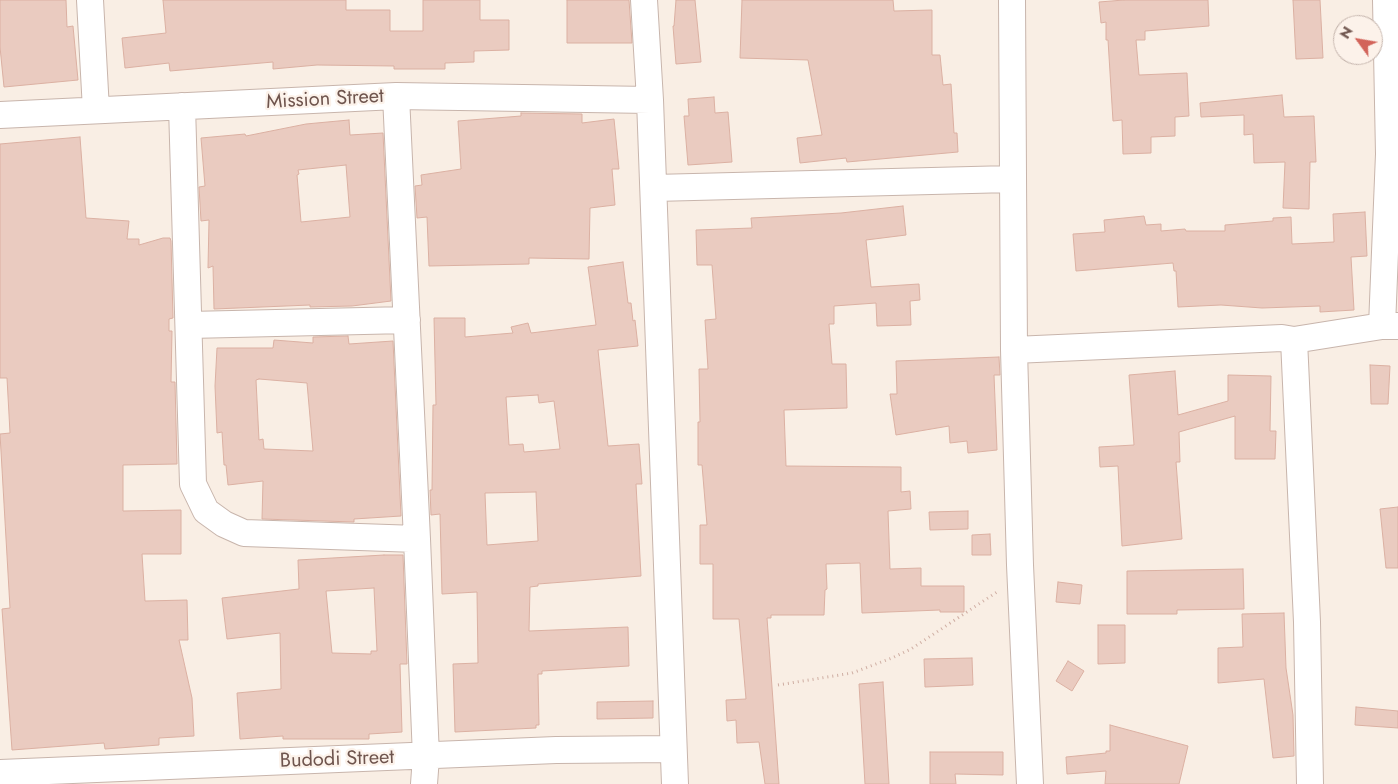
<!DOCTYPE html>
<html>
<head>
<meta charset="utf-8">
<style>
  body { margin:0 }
  #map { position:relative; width:1398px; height:784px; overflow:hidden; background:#f9eee4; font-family:Jost,sans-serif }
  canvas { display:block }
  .north { position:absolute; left:1333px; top:15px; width:50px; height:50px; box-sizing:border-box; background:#fcf2ea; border:1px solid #c3b3ab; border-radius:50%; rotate:302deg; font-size:14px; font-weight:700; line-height:20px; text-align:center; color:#6e544d }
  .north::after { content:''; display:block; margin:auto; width:18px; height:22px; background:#d2645a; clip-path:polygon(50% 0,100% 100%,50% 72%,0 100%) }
</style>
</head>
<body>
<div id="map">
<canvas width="1398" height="784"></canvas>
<div class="north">N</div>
</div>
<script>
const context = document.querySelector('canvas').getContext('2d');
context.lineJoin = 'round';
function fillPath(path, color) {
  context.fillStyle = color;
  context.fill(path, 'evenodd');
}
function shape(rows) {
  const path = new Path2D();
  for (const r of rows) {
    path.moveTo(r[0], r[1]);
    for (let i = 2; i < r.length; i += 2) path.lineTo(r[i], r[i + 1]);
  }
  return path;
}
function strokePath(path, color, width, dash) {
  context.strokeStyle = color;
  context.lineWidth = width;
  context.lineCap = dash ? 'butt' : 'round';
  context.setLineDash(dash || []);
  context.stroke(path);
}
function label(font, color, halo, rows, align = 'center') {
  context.font = font + ' Jost,sans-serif';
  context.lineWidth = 4.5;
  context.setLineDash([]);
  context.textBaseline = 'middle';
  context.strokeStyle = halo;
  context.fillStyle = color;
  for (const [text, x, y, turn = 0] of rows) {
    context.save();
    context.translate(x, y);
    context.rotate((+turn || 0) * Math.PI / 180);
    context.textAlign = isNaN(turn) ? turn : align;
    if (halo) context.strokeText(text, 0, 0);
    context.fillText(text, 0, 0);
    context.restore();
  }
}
const building = shape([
  [0,0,66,0,67,27,73,26,78,80,4,87,0,47,0,0],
  [163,0,346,0,346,10,390,10,390,31,423,31,423,0,480,0,480,20,509,20,509,50,474,51,474,62,445,63,445,69,394,69,394,66,317,65,273,69,273,62,170,71,169,63,125,68,122,38,166,33,163,0],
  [567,0,629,0,632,43,567,43,567,0],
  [676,0,695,0,701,62,676,64,673,26,674,26,676,0],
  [742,0,893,0,894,11,932,10,932,55,940,55,943,85,951,84,954,133,957,133,958,152,847,162,846,158,800,163,797,138,822,135,808,60,740,58,742,0],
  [1124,0,1208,0,1209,26,1145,31,1145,40,1136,40,1139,75,1187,73,1189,116,1175,117,1175,136,1151,137,1151,153,1123,154,1122,120,1113,121,1108,40,1106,40,1106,22,1101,23,1099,2,1124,0],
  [1293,0,1320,0,1323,58,1296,59,1293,0],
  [1282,95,1284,117,1314,116,1316,162,1310,162,1309,209,1283,208,1285,162,1254,163,1253,134,1244,135,1244,115,1201,117,1200,103,1282,95],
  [714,97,715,113,728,112,732,162,688,165,684,116,689,116,688,99,714,97],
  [521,113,582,114,582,123,614,119,619,169,612,169,615,205,590,208,589,259,529,258,529,264,429,266,427,217,417,218,415,186,422,185,421,175,461,169,458,121,521,116,521,113],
  [349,120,350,135,383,133,391,301,352,306,310,307,310,305,214,309,213,266,208,268,209,220,201,221,199,187,205,186,201,138,245,134,246,136,306,124,349,120],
  [346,165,350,217,301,222,297,175,299,174,298,170,346,165],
  [80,137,86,218,129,221,127,239,139,239,139,245,163,238,170,238,171,241,173,318,169,319,169,331,172,331,171,382,175,382,177,464,123,465,123,511,181,510,181,554,142,554,145,601,187,600,188,640,179,640,192,698,194,736,159,738,159,745,105,749,104,743,12,750,2,609,10,608,0,434,10,433,7,378,0,378,0,144,80,137],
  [903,206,906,235,866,240,871,287,919,284,920,300,910,301,911,325,877,326,876,303,834,306,834,324,829,324,832,364,846,364,847,408,784,410,786,466,901,467,901,492,910,491,911,509,888,511,890,569,921,568,921,586,964,586,964,612,940,612,940,610,862,613,860,563,826,564,827,589,825,590,824,615,771,615,771,618,767,618,779,784,765,784,759,742,737,743,736,720,727,721,726,700,746,699,739,619,713,619,713,564,700,564,700,525,707,525,702,465,698,465,698,422,700,422,699,369,708,369,705,320,716,319,712,265,697,265,696,230,752,228,751,218,841,213,903,206],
  [1365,212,1367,256,1351,257,1354,310,1320,312,1320,306,1262,308,1221,305,1178,307,1176,271,1174,271,1173,263,1076,271,1073,234,1105,232,1104,220,1144,216,1146,225,1161,224,1161,231,1185,229,1186,231,1225,231,1225,225,1273,221,1273,218,1291,217,1292,244,1334,242,1333,214,1365,212],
  [623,262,628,303,631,303,633,321,635,320,638,346,598,350,608,446,639,444,642,484,636,484,641,576,538,584,538,586,530,587,529,631,628,627,629,666,542,671,542,674,538,674,539,725,536,725,536,728,455,732,453,664,478,663,477,592,442,594,440,514,431,515,430,490,432,490,433,405,436,405,434,318,465,318,465,337,513,333,511,327,528,323,531,333,596,325,588,267,623,262],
  [538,395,539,403,554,401,560,449,524,452,523,444,509,445,506,397,538,395],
  [536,492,538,541,487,545,485,493,536,492],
  [348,336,349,344,393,341,401,516,354,519,354,522,262,519,263,481,228,485,226,465,224,465,222,432,217,433,215,386,217,348,273,348,274,340,313,343,313,337,348,336],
  [259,379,307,383,313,451,264,449,263,439,259,440,256,380,259,379],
  [999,357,1000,375,994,375,997,450,968,453,967,441,950,443,949,426,896,435,890,394,897,394,896,361,999,357],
  [1370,365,1390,366,1388,404,1371,404,1370,365],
  [1175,371,1178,415,1228,401,1228,375,1271,376,1270,431,1276,431,1275,459,1235,459,1235,416,1179,432,1180,462,1176,462,1182,539,1122,546,1118,466,1100,467,1099,447,1134,445,1129,375,1175,371],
  [1398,507,1398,568,1386,568,1380,509,1398,507],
  [968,511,968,529,930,530,929,512,968,511],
  [990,534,991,555,972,555,972,535,990,534],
  [384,555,403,555,407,664,400,664,402,732,369,734,369,739,283,739,283,736,240,739,237,693,281,689,280,633,227,639,222,598,299,589,298,560,384,555],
  [374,588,377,651,371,651,371,654,332,653,326,591,374,588],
  [1243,569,1244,609,1177,610,1177,614,1127,614,1127,571,1243,569],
  [1058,582,1082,585,1080,604,1056,602,1058,582],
  [1284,613,1286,668,1293,715,1294,756,1273,758,1264,679,1218,683,1218,648,1243,647,1242,614,1284,613],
  [1098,625,1125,625,1125,663,1098,664,1098,625],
  [972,658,973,685,925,687,924,659,972,658],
  [1068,661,1084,671,1072,691,1056,681,1068,661],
  [883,682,889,784,865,784,859,684,883,682],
  [653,701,653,718,597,719,597,702,653,701],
  [1356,707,1398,711,1398,728,1355,725,1356,707],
  [1110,725,1188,746,1179,784,1105,784,1106,771,1067,774,1066,757,1106,753,1106,751,1110,751,1110,725],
  [930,752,1003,752,1003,775,955,774,956,784,930,784,930,752]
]);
const path = shape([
  [778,685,852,673,892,658,911,649,997,592]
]);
const minor = shape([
  [90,0,96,110],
  [644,0,650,100,675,784],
  [1012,0,1014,350,1020,565,1030,784],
  [396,96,417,539,426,757,424,784],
  [182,106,193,484,206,511,224,524,244,533,417,539],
  [0,115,396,96,650,100],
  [654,188,1011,179],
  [189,325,407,320],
  [1382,326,1389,154,1386,0],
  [1294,340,1307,622,1310,784],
  [1014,350,1282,338,1294,340,1382,326,1398,326],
  [0,773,556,750,673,749]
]);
const streetNames = [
  ["Mission Street",325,100,-3],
  ["Budodi Street",337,760,-2]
];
fillPath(building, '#eacbc0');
strokePath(building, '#dbb0a2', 1);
strokePath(minor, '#c8b5ac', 28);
strokePath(path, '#cfaea3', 3, [1, 4]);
strokePath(minor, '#fff', 26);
label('20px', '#6e544d', '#fcf2ea', streetNames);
</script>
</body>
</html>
